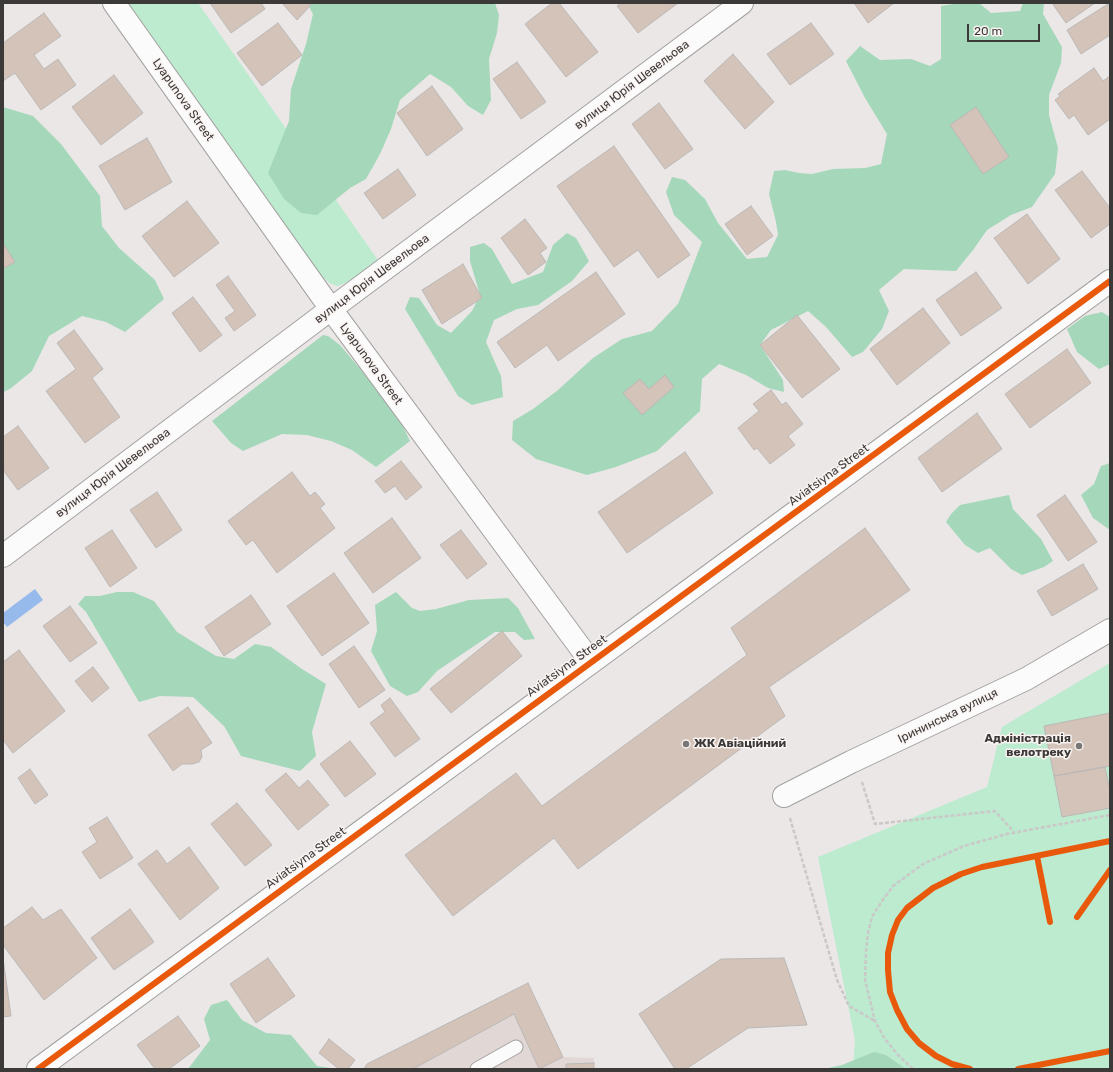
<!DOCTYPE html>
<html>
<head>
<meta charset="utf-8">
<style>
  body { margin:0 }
  #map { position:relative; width:1113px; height:1072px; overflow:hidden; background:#eae7e6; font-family:Rubik,sans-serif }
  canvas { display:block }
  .frame { position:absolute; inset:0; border:4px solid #3c3a39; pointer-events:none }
  .scale { position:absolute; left:967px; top:24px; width:73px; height:18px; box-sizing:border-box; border:2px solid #3c3a39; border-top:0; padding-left:5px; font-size:12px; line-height:14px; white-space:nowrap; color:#3c3a39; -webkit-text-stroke:3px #f9f3f1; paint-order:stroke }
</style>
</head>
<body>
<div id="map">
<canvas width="1113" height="1072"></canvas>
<div class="frame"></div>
<div class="scale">20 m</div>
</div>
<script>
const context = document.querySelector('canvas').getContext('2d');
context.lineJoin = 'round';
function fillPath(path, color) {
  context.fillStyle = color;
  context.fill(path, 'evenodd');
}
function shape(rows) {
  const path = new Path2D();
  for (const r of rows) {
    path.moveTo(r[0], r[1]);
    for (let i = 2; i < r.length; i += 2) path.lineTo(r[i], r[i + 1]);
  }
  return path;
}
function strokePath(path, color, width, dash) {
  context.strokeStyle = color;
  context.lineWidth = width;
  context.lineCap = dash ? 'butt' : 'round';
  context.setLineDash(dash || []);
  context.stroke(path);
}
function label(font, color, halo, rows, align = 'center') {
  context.font = font + ' Rubik,sans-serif';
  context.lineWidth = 3;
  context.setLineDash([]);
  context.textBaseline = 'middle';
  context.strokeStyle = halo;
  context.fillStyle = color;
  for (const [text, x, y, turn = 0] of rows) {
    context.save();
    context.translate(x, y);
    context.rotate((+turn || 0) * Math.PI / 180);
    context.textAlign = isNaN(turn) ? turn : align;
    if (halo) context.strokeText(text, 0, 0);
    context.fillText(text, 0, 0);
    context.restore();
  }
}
const built = shape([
  [528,983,563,1057,594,1058,594,1069,364,1069,367,1064]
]);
const green = shape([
  [123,3,198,3,380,263,362,276,338,286,331,284,322,277],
  [1110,663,1110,1069,841,1069,853,1067,855,1040,818,857,987,787,1002,727]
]);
const forest = shape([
  [307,3,495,3,499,15,497,33,489,59,491,100,483,115,468,106,451,87,430,74,400,100,391,129,380,154,366,179,350,188,317,215,301,213,284,199,268,173,289,121,291,89,306,44,313,14],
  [960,3,979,3,991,13,1020,11,1023,3,1044,3,1043,14,1062,47,1061,63,1049,95,1049,115,1058,148,1055,174,1032,207,1011,215,987,230,973,250,956,271,904,269,879,290,889,311,882,329,863,352,852,357,826,327,808,311,771,330,760,345,783,380,784,392,768,388,746,375,719,364,702,379,700,411,657,451,616,467,587,475,536,459,512,440,513,421,533,409,558,390,593,358,622,339,652,331,678,304,702,242,674,215,666,192,672,177,685,180,705,199,718,223,747,259,767,257,778,235,776,222,769,194,774,171,785,170,799,173,812,174,833,169,865,168,881,164,887,134,865,98,846,61,860,46,880,60,911,59,930,66,941,59,941,6],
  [3,107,33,116,61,144,100,196,102,226,119,248,155,280,164,299,125,332,106,322,82,316,49,336,32,371,10,389,3,392],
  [567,233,576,238,589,261,572,281,538,305,517,309,494,320,486,342,501,376,503,397,472,405,458,396,405,309,410,297,419,298,437,325,451,333,472,311,480,295,470,261,470,247,484,243,492,249,512,284,543,272,553,245],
  [1102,312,1110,317,1110,364,1099,369,1077,352,1067,329,1085,316],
  [323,335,328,336,340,345,381,394,399,418,410,441,376,467,352,450,331,441,307,435,282,434,243,451,231,443,212,421],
  [1110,463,1110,530,1093,518,1081,495,1094,484,1101,466],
  [1009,495,1013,509,1041,539,1053,561,1044,567,1022,575,1011,569,990,548,978,553,965,545,946,522,951,514,960,505],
  [117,592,133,592,154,601,177,632,216,656,234,659,255,644,271,647,302,669,326,684,312,732,316,756,300,771,241,756,224,726,193,697,160,696,139,702,86,612,78,604,85,596,100,596],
  [396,592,412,608,420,611,436,609,469,600,508,598,518,608,535,639,524,640,515,632,495,632,437,671,418,692,407,696,390,686,371,651,377,631,375,605],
  [227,1000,242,1020,266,1033,291,1035,317,1066,337,1069,188,1069,210,1040,204,1019,211,1005],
  [874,1052,886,1055,906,1069,824,1069,842,1065]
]);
const water = shape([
  [35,589,43,600,7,627,3,622,3,613]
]);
const building = shape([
  [210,3,261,3,265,9,231,33,210,3],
  [282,3,309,3,311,5,297,20,282,3],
  [552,3,559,3,598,52,566,77,525,24,552,3],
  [621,3,678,3,638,33,617,6,621,3],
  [854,3,894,3,868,23,854,3],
  [1052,3,1095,3,1066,23,1052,3],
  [1108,4,1110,8,1110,35,1081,54,1067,30,1108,4],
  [44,13,61,36,34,55,44,69,58,59,76,85,41,110,15,73,3,81,3,43,44,13],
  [278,23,302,55,262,86,237,53,278,23],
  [811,23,834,54,790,85,767,54,811,23],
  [733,54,774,102,745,129,704,81,733,54],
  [517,62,546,102,521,119,493,79,517,62],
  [1094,68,1103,81,1110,76,1110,119,1088,135,1074,115,1069,119,1055,100,1060,96,1058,94,1094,68],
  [114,75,143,113,101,145,72,107,114,75],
  [432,86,463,129,427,156,397,113,432,86],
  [659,103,693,149,665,169,632,124,659,103],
  [976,107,1009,157,983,174,950,125,976,107],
  [147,138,172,182,125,210,99,166,147,138],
  [614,146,690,255,658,278,638,250,614,267,557,186,614,146],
  [398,169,416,195,383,219,364,193,398,169],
  [1082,171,1110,208,1110,224,1091,238,1055,190,1082,171],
  [187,201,219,243,174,277,142,236,187,201],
  [751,206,773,236,747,255,725,224,751,206],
  [1027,214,1060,259,1028,284,994,238,1027,214],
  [525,219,547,248,540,253,546,262,528,275,501,238,525,219],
  [3,243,15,262,3,269,3,243],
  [463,264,482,298,442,324,422,290,463,264],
  [596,272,625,314,558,361,547,345,515,368,497,342,596,272],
  [976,272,1002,308,961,336,936,300,976,272],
  [228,276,256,315,234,331,225,318,235,311,216,285,228,276],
  [193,297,222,335,200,352,172,313,193,297],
  [923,308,950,343,897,385,870,349,923,308],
  [797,315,840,369,802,398,760,345,797,315],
  [74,330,103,369,92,378,120,417,85,443,46,391,76,369,57,343,74,330],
  [1067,349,1091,383,1030,428,1005,394,1067,349],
  [665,375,674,387,642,415,623,393,640,379,649,389,665,375],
  [771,390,782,405,786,402,803,424,788,436,795,445,770,464,757,448,754,450,738,428,759,411,753,404,771,390],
  [977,413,1002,449,942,492,918,458,977,413],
  [18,426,49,468,18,490,3,470,3,437,18,426],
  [685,452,713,493,627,553,598,512,685,452],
  [401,461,422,487,406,500,395,486,385,493,375,481,401,461],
  [292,472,310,496,315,492,325,504,320,508,335,528,277,573,253,540,246,545,228,521,292,472],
  [157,492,182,530,156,548,130,510,157,492],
  [1065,495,1097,542,1068,561,1037,515,1065,495],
  [392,518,421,558,373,593,344,553,392,518],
  [865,528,910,590,769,687,785,716,578,869,554,838,453,916,405,855,516,773,542,806,747,655,731,628,865,528],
  [112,530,137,568,110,587,85,548,112,530],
  [461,530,487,564,467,579,440,545,461,530],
  [1083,564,1098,589,1052,616,1037,591,1083,564],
  [334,573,369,623,322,656,287,606,334,573],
  [251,595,271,624,224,656,205,627,251,595],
  [70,606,97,643,70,662,43,626,70,606],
  [502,631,522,656,451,713,430,689,502,631],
  [354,646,385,690,359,708,329,664,354,646],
  [19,650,65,711,13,753,3,740,3,662,19,650],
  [93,667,109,688,92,702,75,681,93,667],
  [390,698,420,739,395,757,370,723,385,712,381,705,390,698],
  [188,707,212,743,201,750,202,757,199,762,192,764,182,764,173,771,148,735,188,707],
  [1110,713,1110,766,1054,776,1044,726,1110,713],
  [350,741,376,774,345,797,320,764,350,741],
  [1105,767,1110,791,1110,808,1062,817,1054,776,1105,767],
  [30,769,48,795,35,804,18,778,30,769],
  [286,773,299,788,308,780,329,805,298,830,265,790,286,773],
  [237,803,272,845,245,866,211,824,237,803],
  [107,817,133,858,100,879,82,852,97,842,89,828,107,817],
  [189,847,219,888,180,920,138,864,157,850,167,864,189,847],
  [32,907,43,920,61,909,97,958,44,1000,3,945,3,928,32,907],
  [130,909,154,942,114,970,91,938,130,909],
  [3,958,11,1016,3,1017,3,958],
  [268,958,295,996,256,1023,230,984,268,958],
  [784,958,807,1025,748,1028,686,1069,675,1069,639,1014,721,959,784,958],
  [528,983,563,1057,539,1069,514,1014,413,1069,364,1069,367,1064,528,983],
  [178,1016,200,1046,169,1069,155,1069,137,1045,178,1016],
  [329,1039,355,1060,348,1069,339,1069,319,1053,329,1039],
  [594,1063,594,1069,566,1069,566,1064,594,1063]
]);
const path = shape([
  [862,782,875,824,995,811,1014,832],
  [790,818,837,980,849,1006,875,1021],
  [913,1069,898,1055,885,1039,875,1021,865,980,866,952,868,933,872,917,882,901,893,886,923,864,964,846,1007,834,1110,815]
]);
const lane = shape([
  [477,1069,516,1047]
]);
const street = shape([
  [114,3,331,309,591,662],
  [3,556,331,309,742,3],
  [784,796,851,762,1026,679,1110,630],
  [38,1069,1110,281]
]);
const cycleway = shape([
  [1037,856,1050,922],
  [1077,917,1110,870],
  [38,1069,1110,281],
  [970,1069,952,1064,936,1056,919,1043,907,1029,897,1010,890,992,888,970,888,953,892,935,898,920,907,908,933,888,961,874,982,867,1110,841],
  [1018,1069,1110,1051]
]);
const markers = [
  [686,744,4,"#797776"],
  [1079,746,4,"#797776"]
];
const streetNames = [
  ["вулиця Юрія Шевельова",632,85,-37],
  ["Lyapunova Street",183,100,55],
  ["вулиця Юрія Шевельова",372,279,-37],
  ["Lyapunova Street",371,364,54],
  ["вулиця Юрія Шевельова",113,473,-37],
  ["Aviatsiyna Street",829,475,-36],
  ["Aviatsiyna Street",567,666,-36],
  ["Ірининська вулиця",948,716,-26],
  ["Aviatsiyna Street",306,858,-36]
];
const poiNames = [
  ["Адміністрація",1071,739],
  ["велотреку",1071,753],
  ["ЖК Авіаційний",694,744,"left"]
];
fillPath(built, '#e1d8d5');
fillPath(green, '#bcebcf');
fillPath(forest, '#a5d8bb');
fillPath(water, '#97baec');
fillPath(building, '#d3c3b8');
strokePath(building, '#bbb8b7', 1);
strokePath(lane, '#a4a2a1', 15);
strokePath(street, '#a4a2a1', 24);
strokePath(path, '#cac8c8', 2.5, [4, 2]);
strokePath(lane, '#fcfbfb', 13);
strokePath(street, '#fcfbfb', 22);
strokePath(cycleway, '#e8590c', 6);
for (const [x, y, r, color] of markers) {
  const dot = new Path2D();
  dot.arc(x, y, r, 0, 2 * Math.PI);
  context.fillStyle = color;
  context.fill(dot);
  strokePath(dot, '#f9f3f1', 1.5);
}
label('12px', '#3c3a39', '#f9f3f1', streetNames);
label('bold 12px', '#3c3a39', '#f9f3f1', poiNames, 'right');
</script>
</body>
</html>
